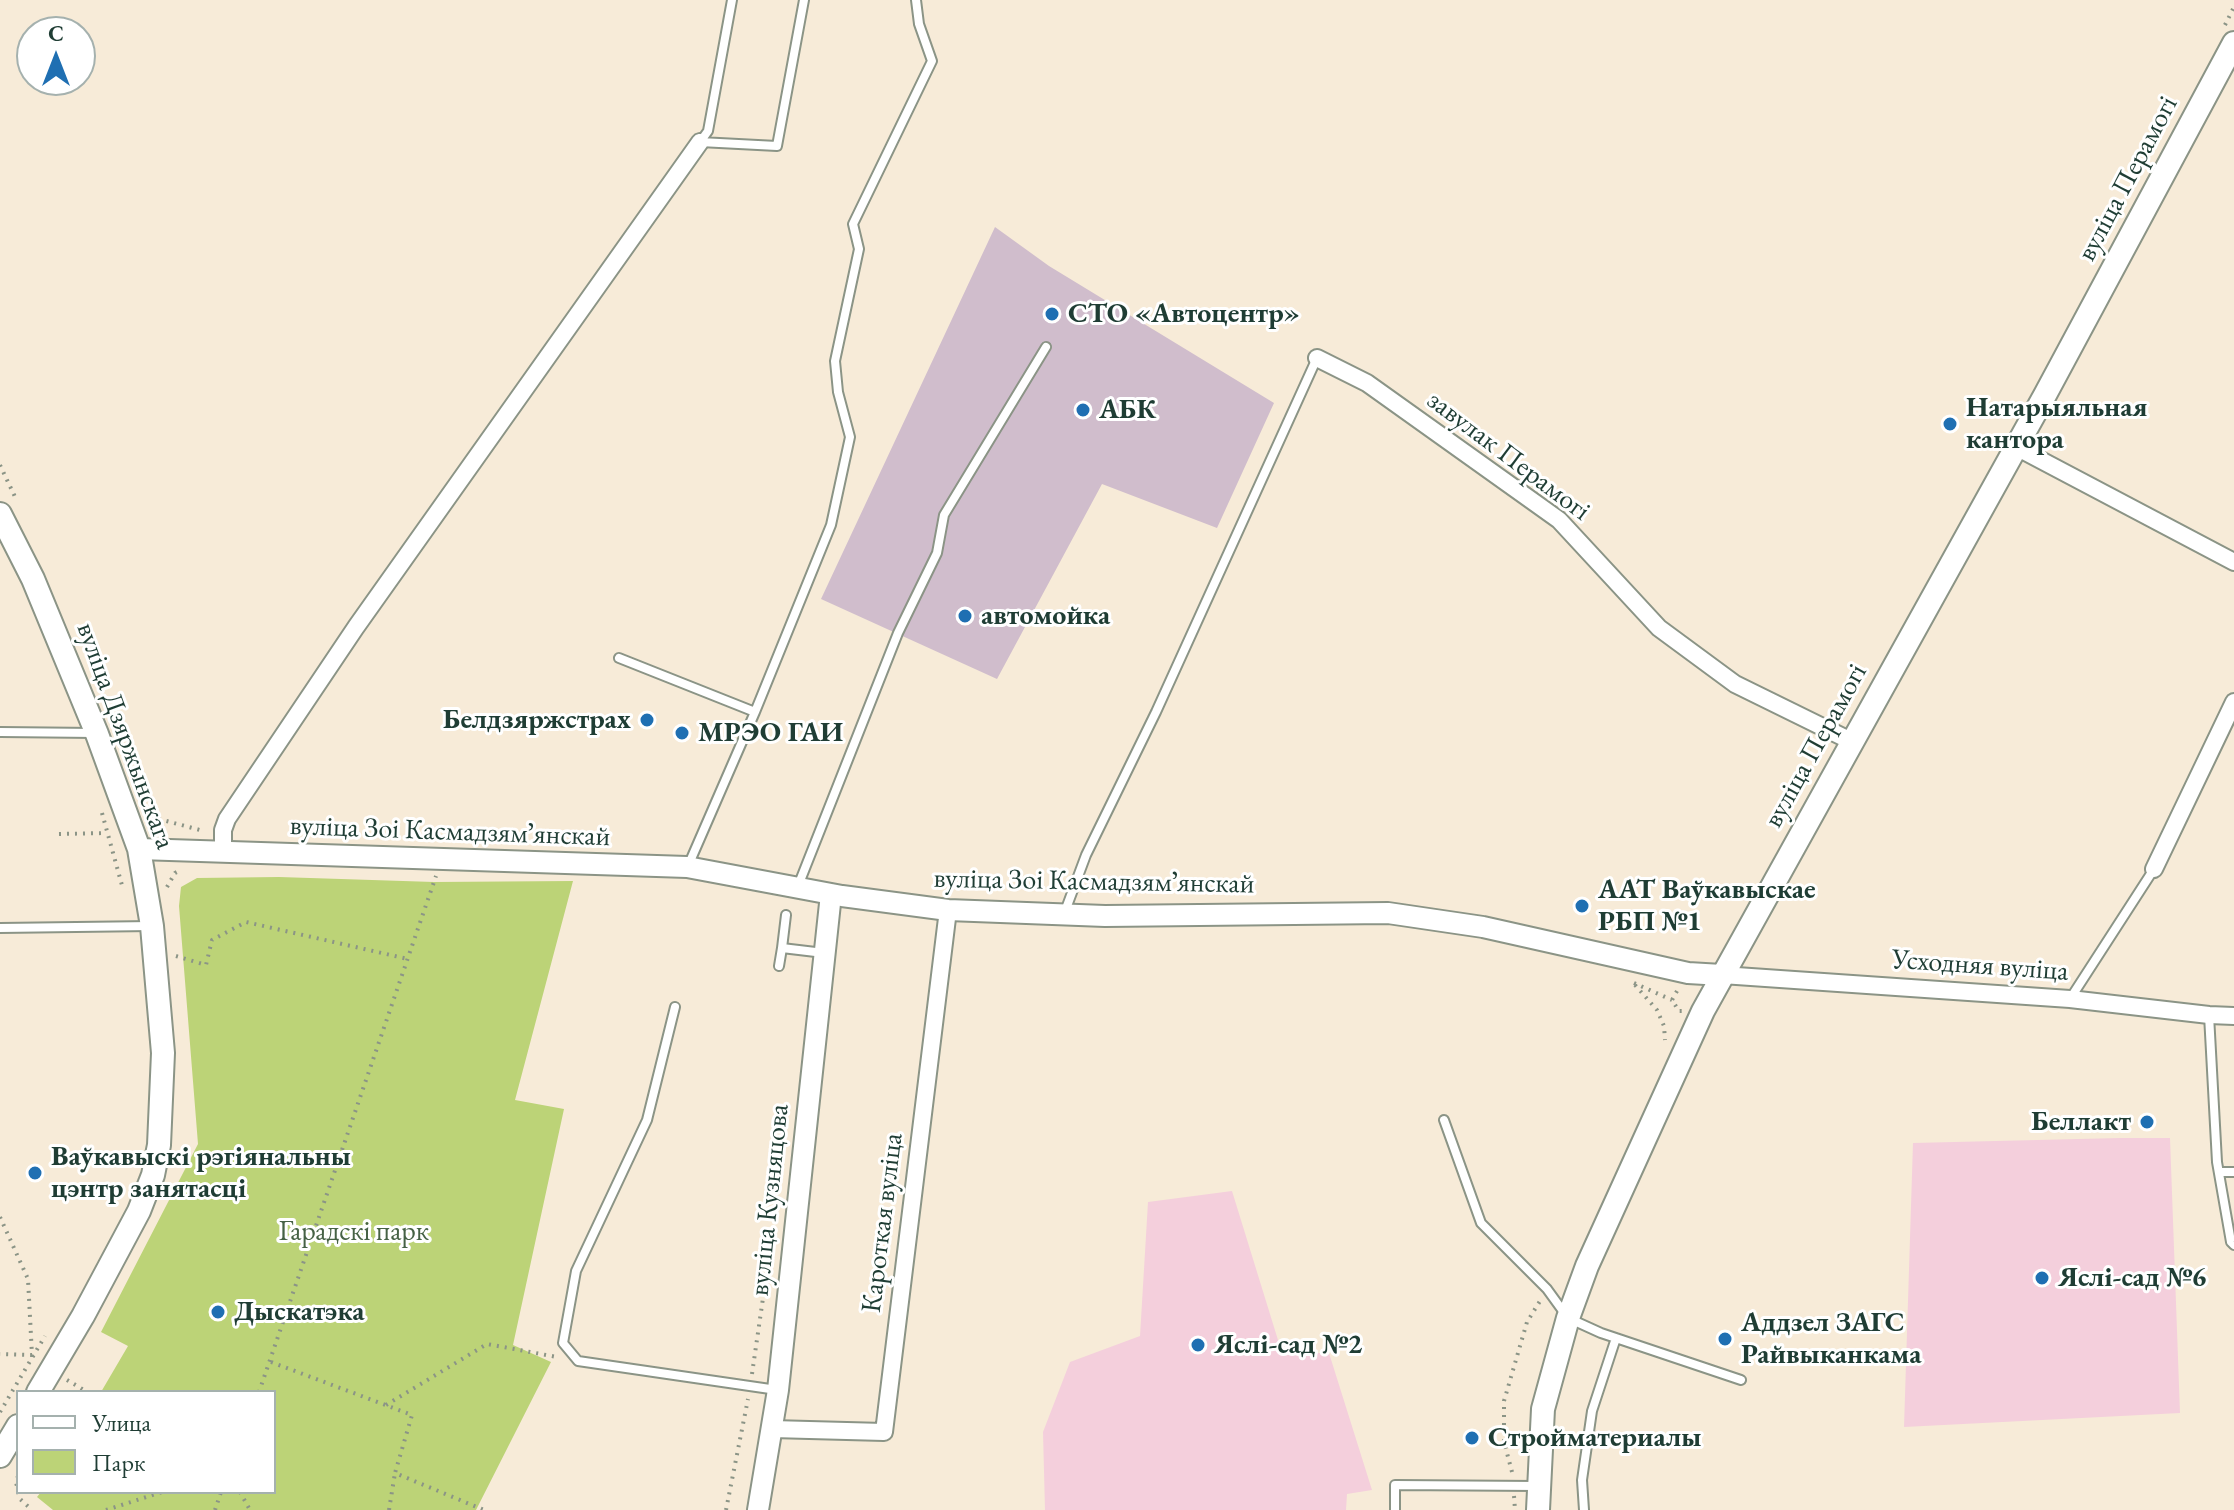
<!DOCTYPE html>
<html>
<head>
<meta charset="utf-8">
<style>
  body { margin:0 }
  #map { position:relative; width:2234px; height:1510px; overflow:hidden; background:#f7ebd8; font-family:"EB Garamond",serif }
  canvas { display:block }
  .legend { position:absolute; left:16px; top:1390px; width:260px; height:104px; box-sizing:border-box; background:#fff; border:2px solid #a5b1ae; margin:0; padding:10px 14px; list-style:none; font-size:24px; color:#1f3d34 }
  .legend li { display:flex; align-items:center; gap:16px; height:40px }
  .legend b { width:40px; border:2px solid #a5b1ae }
  .north { position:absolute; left:16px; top:16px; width:80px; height:80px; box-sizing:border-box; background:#fff; border:2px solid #a5b1ae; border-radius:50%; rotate:0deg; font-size:22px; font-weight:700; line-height:32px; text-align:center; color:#1f3d34 }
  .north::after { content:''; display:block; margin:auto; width:28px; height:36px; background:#1f6fb2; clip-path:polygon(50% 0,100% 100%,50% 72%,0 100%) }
</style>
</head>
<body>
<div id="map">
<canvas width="2234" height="1510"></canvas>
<ul class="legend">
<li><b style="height:10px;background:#fff"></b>Улица</li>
<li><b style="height:22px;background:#bcd377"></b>Парк</li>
</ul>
<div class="north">С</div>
</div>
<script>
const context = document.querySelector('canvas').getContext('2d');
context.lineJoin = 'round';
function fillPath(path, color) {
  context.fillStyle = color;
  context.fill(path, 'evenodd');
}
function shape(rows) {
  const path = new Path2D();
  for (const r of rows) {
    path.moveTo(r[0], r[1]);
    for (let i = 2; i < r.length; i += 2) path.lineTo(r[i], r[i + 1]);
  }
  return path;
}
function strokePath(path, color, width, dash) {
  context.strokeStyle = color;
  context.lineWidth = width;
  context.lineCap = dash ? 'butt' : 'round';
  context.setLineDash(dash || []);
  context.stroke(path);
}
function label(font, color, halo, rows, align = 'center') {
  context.font = font + ' "EB Garamond",serif';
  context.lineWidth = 6;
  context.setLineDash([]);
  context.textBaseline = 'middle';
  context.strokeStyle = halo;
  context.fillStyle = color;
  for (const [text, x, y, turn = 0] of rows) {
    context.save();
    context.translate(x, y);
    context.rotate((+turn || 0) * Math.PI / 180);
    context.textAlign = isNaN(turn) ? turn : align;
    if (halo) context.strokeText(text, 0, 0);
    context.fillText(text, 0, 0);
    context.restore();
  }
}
const built = shape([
  [2120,1138,2170,1138,2180,1413,1904,1427,1913,1143],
  [1232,1191,1282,1353,1329,1353,1372,1490,1347,1494,1346,1510,1045,1510,1043,1432,1070,1362,1140,1336,1148,1202]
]);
const industrial = shape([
  [995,227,1049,266,1274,403,1217,528,1102,484,997,679,821,599]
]);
const green = shape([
  [279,877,434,882,573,881,515,1100,564,1109,513,1345,551,1362,476,1510,53,1510,37,1497,41,1492,274,1492,274,1392,101,1392,128,1346,101,1332,198,1144,179,906,181,887,197,878]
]);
const path = shape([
  [2225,25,2234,7],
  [0,465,16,499],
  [147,808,159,819,200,830],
  [102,813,123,889],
  [59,834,107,833],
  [167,887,175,873,181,870],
  [176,956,206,965,212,940,246,922,408,959],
  [1634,983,1672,1000],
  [1635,985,1657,1010,1664,1026,1665,1040],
  [1677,991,1672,1000,1679,1011,1683,1011],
  [0,1217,28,1279,32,1355,0,1354],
  [271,1362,412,1415,395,1473,484,1510],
  [752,1374,772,1236],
  [67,1380,84,1390],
  [259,1392,436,876],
  [386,1405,487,1344,557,1357],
  [0,1412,45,1336],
  [1512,1472,1504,1442,1504,1401,1527,1322,1540,1301],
  [18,1476,16,1482,18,1491],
  [18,1492,20,1499,32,1510],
  [240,1492,250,1510],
  [1514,1496,1515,1510],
  [106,1510,162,1492],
  [215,1510,221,1492],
  [389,1510,395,1473],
  [726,1510,748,1399]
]);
const service = shape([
  [700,142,777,146,804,0],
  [700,142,708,131,732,0],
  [619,658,755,712,688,866],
  [755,712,831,525,850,437,838,392,835,361,859,249,853,224,932,61,919,24,916,0],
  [0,732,96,733],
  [798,886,898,633,937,553,944,515,1046,347],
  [1064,914,1086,855,1156,712,1317,358],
  [786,915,782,948,824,953],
  [0,928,152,926],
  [779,966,782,948],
  [2070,999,2154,869],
  [675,1007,647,1120,576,1271,563,1343,578,1361,777,1390],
  [2209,1015,2217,1162,2231,1242,2234,1245],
  [1444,1120,1481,1223,1547,1289,1568,1318,1601,1333,1741,1380],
  [2219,1172,2234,1172],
  [1395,1510,1395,1485,1537,1486],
  [1584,1510,1582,1480,1592,1411,1616,1338]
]);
const minor = shape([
  [1317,358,1367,383,1559,520,1659,628,1735,684,1853,742],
  [2016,447,2234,562],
  [223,853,223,830,227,819,356,627,700,142],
  [2154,869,2234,702],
  [1722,975,2070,999,2209,1015,2234,1016],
  [772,1429,884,1432,948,910]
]);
const tertiary = shape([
  [139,849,687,867,842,896,948,910,1105,916,1388,913,1483,927,1688,973,1722,975],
  [758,1510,778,1390,831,894]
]);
const secondary = shape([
  [0,514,33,579,97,734,139,849,152,926,163,1053,159,1145,153,1175,139,1211,83,1316,38,1392],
  [0,1456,18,1426],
  [1538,1510,1543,1409,1568,1318,1587,1266,1703,1011,2045,395,2234,43]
]);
const markers = [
  [1052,314,8,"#1f6fb2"],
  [1083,410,8,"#1f6fb2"],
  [1950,424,8,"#1f6fb2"],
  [965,616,8,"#1f6fb2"],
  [647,720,8,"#1f6fb2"],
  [682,733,8,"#1f6fb2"],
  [1582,906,8,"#1f6fb2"],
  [2147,1122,8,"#1f6fb2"],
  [35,1173,8,"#1f6fb2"],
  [2042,1278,8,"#1f6fb2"],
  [218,1312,8,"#1f6fb2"],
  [1725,1339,8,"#1f6fb2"],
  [1198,1345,8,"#1f6fb2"],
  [1472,1438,8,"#1f6fb2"]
];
const streetNames = [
  ["вуліца Перамогі",2128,179,-62],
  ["завулак Перамогі",1508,456,37],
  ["вуліца Дзяржынскага",125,736,70],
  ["вуліца Перамогі",1816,746,-61],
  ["вуліца Зоі Касмадзямʼянскай",450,832,2],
  ["вуліца Зоі Касмадзямʼянскай",1094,882,1],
  ["Усходняя вуліца",1980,966,4],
  ["вуліца Кузняцова",770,1200,-84],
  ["Кароткая вуліца",883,1223,-83]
];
const poiNames = [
  ["СТО «Автоцентр»",1068,314],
  ["Натарыяльная",1966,408],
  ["кантора",1966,440],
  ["АБК",1099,410],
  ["автомойка",981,616],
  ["Белдзяржстрах",631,720,"right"],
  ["МРЭО ГАИ",698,733],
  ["ААТ Ваўкавыскае",1598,890],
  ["РБП №1",1598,922],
  ["Беллакт",2131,1122,"right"],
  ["Ваўкавыскі рэгіянальны",51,1157],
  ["цэнтр занятасці",51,1189],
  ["Яслі-сад №6",2058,1278],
  ["Дыскатэка",234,1312],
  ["Аддзел ЗАГС",1741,1323],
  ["Райвыканкама",1741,1355],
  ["Яслі-сад №2",1214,1345],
  ["Стройматериалы",1488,1438]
];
const parkNames = [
  ["Гарадскі парк",354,1232]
];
fillPath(built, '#f4cfdc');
fillPath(industrial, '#d0bdcc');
fillPath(green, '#bcd377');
strokePath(service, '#8b9486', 12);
strokePath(minor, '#8b9486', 20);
strokePath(tertiary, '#8b9486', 24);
strokePath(secondary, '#8b9486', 26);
strokePath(path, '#8b9486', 4, [2, 6]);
strokePath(service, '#fff', 8);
strokePath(minor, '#fff', 16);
strokePath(tertiary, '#fff', 20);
strokePath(secondary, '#fff', 22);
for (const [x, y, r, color] of markers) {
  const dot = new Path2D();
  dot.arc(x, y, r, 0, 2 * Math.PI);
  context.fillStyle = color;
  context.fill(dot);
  strokePath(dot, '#fff', 3);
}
label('28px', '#1f3d34', '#fff', streetNames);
label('bold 28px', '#1f3d34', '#fff', poiNames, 'left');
label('28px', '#466245', '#fff', parkNames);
</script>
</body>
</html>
